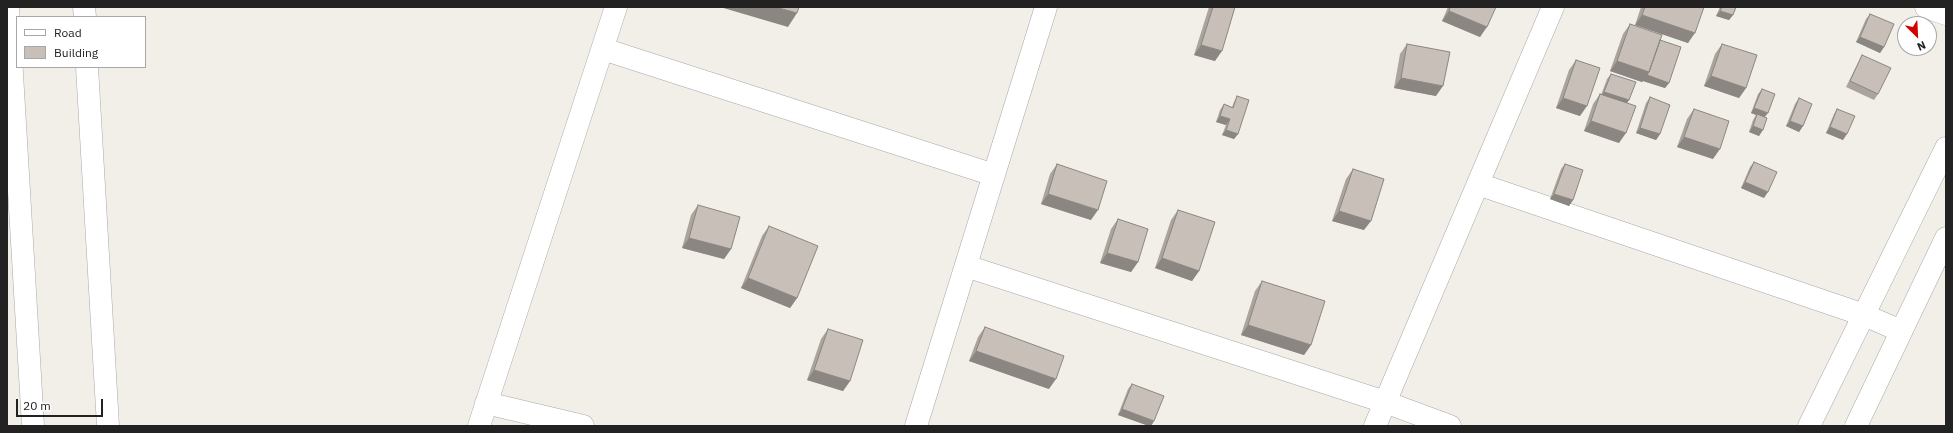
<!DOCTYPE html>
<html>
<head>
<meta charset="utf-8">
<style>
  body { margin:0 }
  #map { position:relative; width:1953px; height:433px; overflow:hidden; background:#f2efe9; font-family:"IBM Plex Sans",sans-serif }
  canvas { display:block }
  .frame { position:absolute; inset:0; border:8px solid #222; pointer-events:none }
  .legend { position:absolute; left:16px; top:16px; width:130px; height:52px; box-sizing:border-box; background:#fff; border:1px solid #a7a7a7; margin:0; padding:5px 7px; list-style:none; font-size:12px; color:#222 }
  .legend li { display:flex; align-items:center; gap:8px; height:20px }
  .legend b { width:20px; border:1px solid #a7a7a7 }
  .north { position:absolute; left:1897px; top:16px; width:40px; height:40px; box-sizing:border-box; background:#fff; border:1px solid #a7a7a7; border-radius:50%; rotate:156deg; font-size:11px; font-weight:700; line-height:16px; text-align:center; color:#222 }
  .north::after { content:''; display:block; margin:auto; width:14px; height:18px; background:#d40000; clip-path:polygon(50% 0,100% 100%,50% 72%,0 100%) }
  .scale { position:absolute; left:16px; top:399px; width:87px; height:18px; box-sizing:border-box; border:2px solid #222; border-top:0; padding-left:5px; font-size:12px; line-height:14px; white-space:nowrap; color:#222; -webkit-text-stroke:3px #fff; paint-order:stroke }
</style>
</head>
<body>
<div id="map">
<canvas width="1953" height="433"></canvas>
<div class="frame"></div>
<ul class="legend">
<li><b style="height:5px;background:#fff"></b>Road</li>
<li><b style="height:11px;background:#c7bfb8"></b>Building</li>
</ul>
<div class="north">N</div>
<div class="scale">20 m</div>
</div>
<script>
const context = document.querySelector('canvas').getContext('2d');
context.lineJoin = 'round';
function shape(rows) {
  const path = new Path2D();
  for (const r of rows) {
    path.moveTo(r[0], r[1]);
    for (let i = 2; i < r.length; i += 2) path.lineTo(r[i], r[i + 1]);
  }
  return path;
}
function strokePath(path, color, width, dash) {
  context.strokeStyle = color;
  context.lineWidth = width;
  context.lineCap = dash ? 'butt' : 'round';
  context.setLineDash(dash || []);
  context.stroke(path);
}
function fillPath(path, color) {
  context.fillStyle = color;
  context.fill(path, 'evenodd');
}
const minor = shape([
  [8,7,33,426],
  [84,7,85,17],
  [1926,7,1946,14],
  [603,49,994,175],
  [87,67,108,426],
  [1478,184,1864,315,1901,331],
  [966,266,1385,402,1450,426],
  [486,403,583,426],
  [479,426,616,7],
  [916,426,1046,7],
  [1375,426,1553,7],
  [1809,426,1946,148],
  [1856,426,1946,238]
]);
const wall = shape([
  [1209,7,1235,7,1215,61,1194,55],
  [1448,7,1496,7,1480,37,1442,21],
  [1641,7,1704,7,1688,43,1635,25],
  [1720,7,1736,7,1733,15,1729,20,1716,16],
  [1870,14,1884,47,1880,53,1856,42,1866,19],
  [1630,24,1660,40,1669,83,1665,88,1643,81,1642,82,1610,71,1623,34],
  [1407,44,1436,96,1394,88,1400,54],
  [1722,44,1746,88,1739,98,1704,86,1715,54],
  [1862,55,1878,94,1874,100,1846,87],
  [1576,60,1580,116,1556,108,1569,70],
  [1611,74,1629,100,1627,103,1619,143,1584,131,1593,104,1600,94,1601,95,1607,79],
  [1762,89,1765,117,1759,136,1749,132,1753,120,1756,115,1751,113,1758,94],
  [1237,96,1238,134,1234,139,1222,135,1226,125,1216,122,1220,110,1224,104,1232,107,1234,102],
  [1650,97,1660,134,1656,140,1636,133,1646,103],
  [1799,98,1803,126,1799,132,1786,126,1795,104],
  [1694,109,1713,159,1677,147,1687,119],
  [1837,109,1843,140,1826,133,1834,114],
  [1754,162,1764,198,1741,188,1750,167],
  [1057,164,1091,220,1041,204,1050,174],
  [1565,164,1573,200,1569,206,1550,199,1561,169],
  [1353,169,1364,230,1332,221,1346,179],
  [698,205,731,249,724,259,682,248,691,215],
  [1178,210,1199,271,1192,281,1155,268,1171,220],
  [1118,219,1138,262,1131,272,1100,263,1111,229],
  [769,226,797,298,790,308,741,288,762,236],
  [1262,281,1311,345,1304,355,1241,335,1255,291],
  [985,327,1049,389,969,361,978,337],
  [828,329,850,381,843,391,807,380,821,339],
  [1132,384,1154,421,1151,426,1149,426,1118,415,1128,389]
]);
const shadedWall = shape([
  [720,7,775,7,797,13,788,27],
  [1449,11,1487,27,1480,37,1442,21],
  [1720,11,1733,15,1729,20,1716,16],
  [1642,15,1695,33,1688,43,1635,25],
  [1860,37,1884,47,1880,53,1856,42],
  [1201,45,1222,51,1215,61,1194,55],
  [1617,61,1649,72,1669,83,1665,88,1643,81,1642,82,1610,71],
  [1711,76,1746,88,1739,98,1704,86],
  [1401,78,1443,86,1436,96,1394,88],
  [1604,92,1629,100,1625,106,1600,97],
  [1563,98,1587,106,1580,116,1556,108],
  [1754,108,1768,113,1764,118,1751,113],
  [1220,116,1230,119,1226,125,1216,122],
  [1591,121,1626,133,1619,143,1584,131],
  [1790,121,1803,126,1799,132,1786,126],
  [1753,126,1763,130,1759,136,1749,132],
  [1830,127,1847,134,1843,140,1826,133],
  [1640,128,1660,134,1656,140,1636,133],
  [1226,130,1238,134,1234,139,1222,135],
  [1684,137,1720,149,1713,159,1677,147],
  [1745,182,1768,192,1764,198,1741,188],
  [1048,194,1098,210,1091,220,1041,204],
  [1554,194,1573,200,1569,206,1550,199],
  [1339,211,1371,221,1364,230,1332,221],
  [689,238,731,249,724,259,682,248],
  [1107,253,1138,262,1131,272,1100,263],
  [1162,258,1199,271,1192,281,1155,268],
  [748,278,797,298,790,308,741,288],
  [1248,325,1311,345,1304,355,1241,335],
  [976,351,1056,379,1049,389,969,361],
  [814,370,850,381,843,391,807,380],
  [1122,409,1154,421,1151,426,1149,426,1118,415]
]);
const building = shape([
  [775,7,799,7,797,13,775,7],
  [1213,7,1235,7,1222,51,1201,45,1213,7],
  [1450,7,1496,7,1487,27,1449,11,1450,7],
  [1645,7,1704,7,1695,33,1642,15,1645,7],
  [1722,7,1736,7,1733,15,1720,11,1722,7],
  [1870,14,1894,24,1884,47,1860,37,1870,14],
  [1630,24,1662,35,1649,72,1617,61,1630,24],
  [1660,40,1681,47,1669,83,1647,75,1649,72,1660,40],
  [1407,44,1450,52,1443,86,1401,78,1407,44],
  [1722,44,1757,55,1746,88,1711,76,1722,44],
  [1862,55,1891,68,1878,94,1850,81,1862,55],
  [1576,60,1600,68,1587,106,1563,98,1576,60],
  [1611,74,1636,82,1629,100,1604,92,1611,74],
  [1762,89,1775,94,1768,113,1754,108,1762,89],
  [1600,94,1636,106,1626,133,1591,121,1600,94],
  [1237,96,1249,100,1238,134,1226,130,1230,119,1220,116,1224,104,1233,108,1237,96],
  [1650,97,1670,105,1660,134,1640,128,1650,97],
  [1799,98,1812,104,1803,126,1790,121,1799,98],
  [1694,109,1729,121,1720,149,1684,137,1694,109],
  [1837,109,1855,116,1847,134,1830,127,1837,109],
  [1757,114,1767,118,1763,130,1753,126,1757,114],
  [1754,162,1777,172,1768,192,1745,182,1754,162],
  [1057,164,1107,181,1098,210,1048,194,1057,164],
  [1565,164,1583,170,1573,200,1554,194,1565,164],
  [1353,169,1384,179,1371,221,1339,211,1353,169],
  [698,205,740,217,731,249,689,238,698,205],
  [1178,210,1215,222,1199,271,1162,258,1178,210],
  [1118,219,1148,229,1138,262,1107,253,1118,219],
  [769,226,818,246,797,298,748,278,769,226],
  [1262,281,1325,301,1311,345,1248,325,1262,281],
  [985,327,1064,356,1056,379,976,351,985,327],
  [828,329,863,340,850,381,814,370,828,329],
  [1132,384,1164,396,1154,421,1122,409,1132,384]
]);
strokePath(minor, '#a9a9a9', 23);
strokePath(minor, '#fff', 22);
fillPath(wall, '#aba49e');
fillPath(shadedWall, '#8b8681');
fillPath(building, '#c7bfb8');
strokePath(building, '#8b8681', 1);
</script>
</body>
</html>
